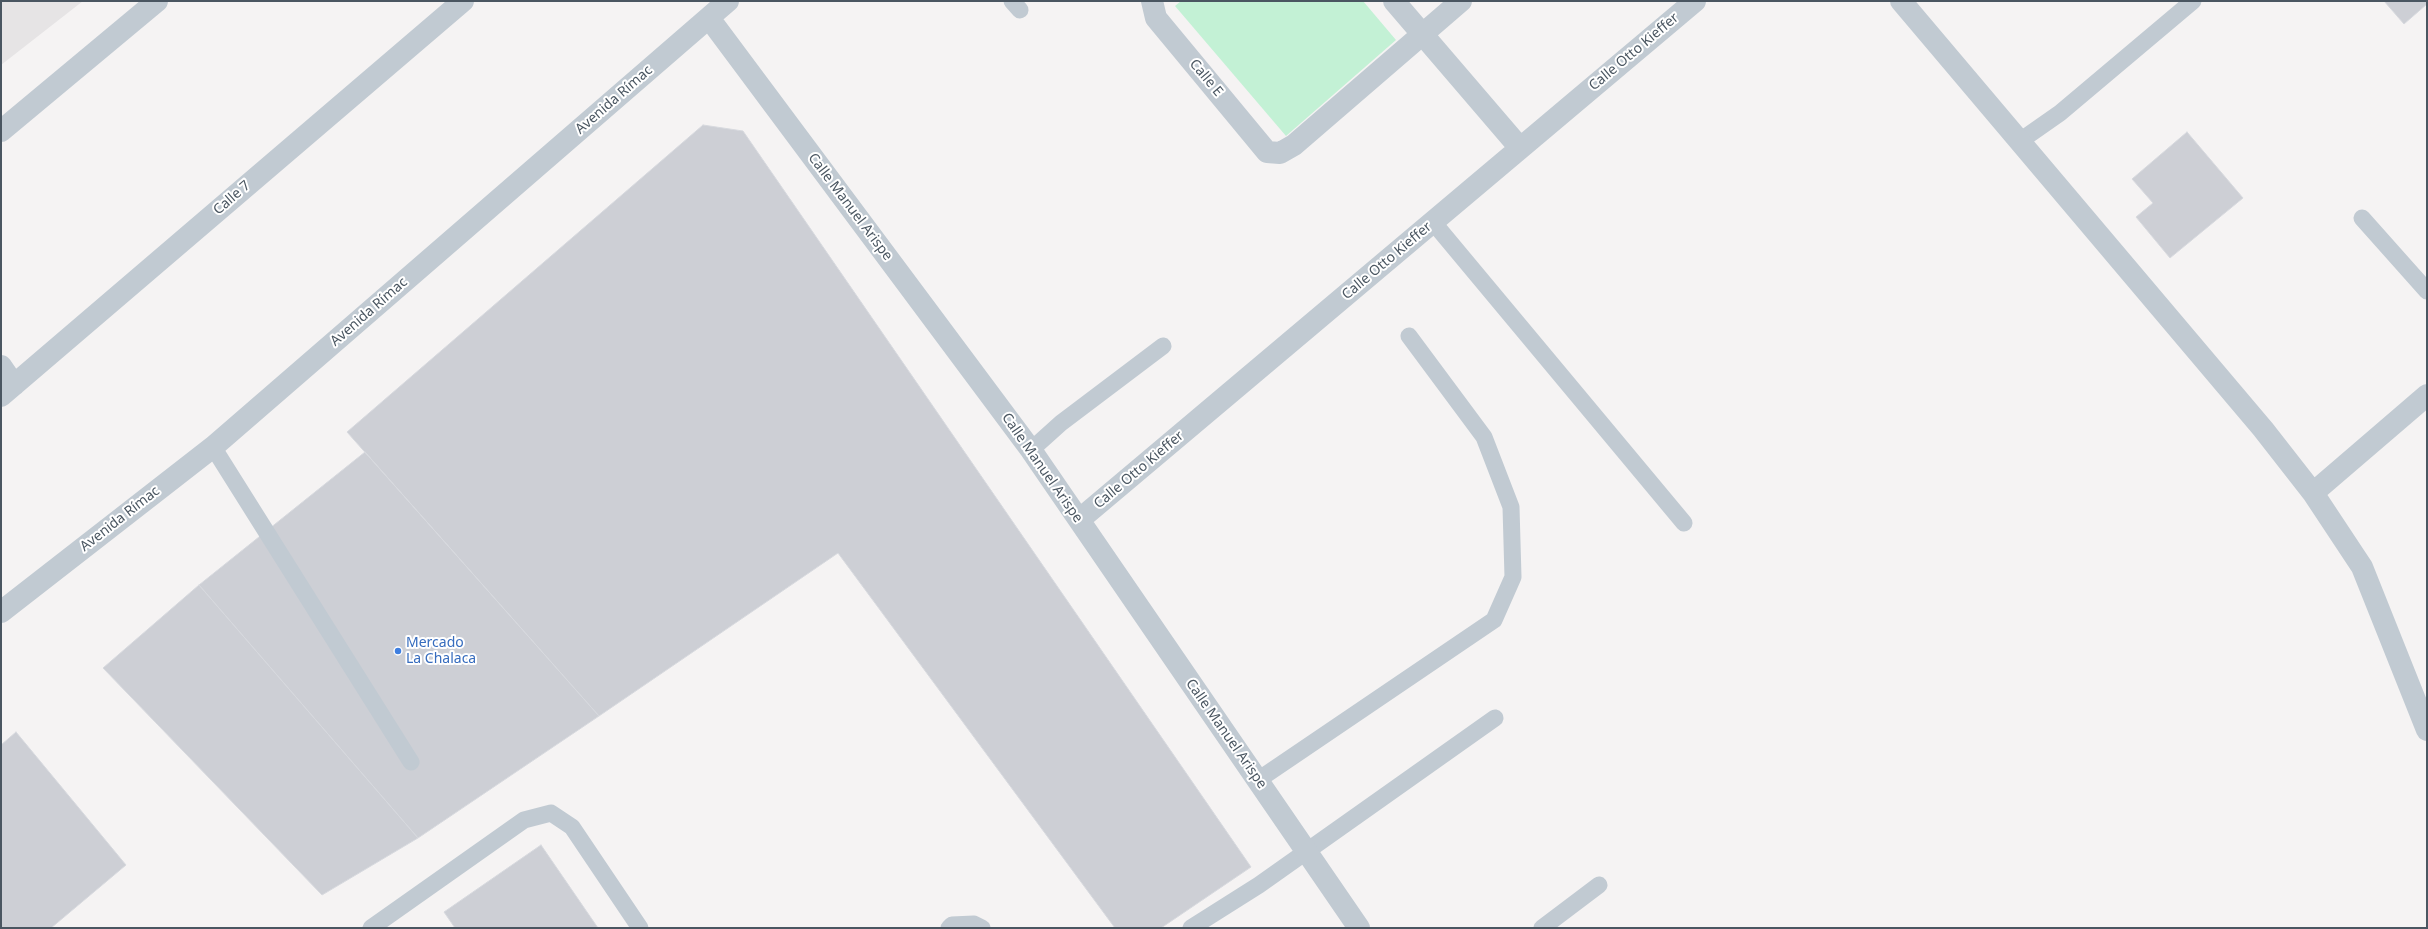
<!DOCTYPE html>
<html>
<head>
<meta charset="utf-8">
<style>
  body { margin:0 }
  #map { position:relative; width:2428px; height:929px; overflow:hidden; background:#f5f3f3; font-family:"Noto Sans",sans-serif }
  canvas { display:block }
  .frame { position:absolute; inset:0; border:2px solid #4a5661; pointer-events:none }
</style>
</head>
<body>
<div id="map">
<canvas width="2428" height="929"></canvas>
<div class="frame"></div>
</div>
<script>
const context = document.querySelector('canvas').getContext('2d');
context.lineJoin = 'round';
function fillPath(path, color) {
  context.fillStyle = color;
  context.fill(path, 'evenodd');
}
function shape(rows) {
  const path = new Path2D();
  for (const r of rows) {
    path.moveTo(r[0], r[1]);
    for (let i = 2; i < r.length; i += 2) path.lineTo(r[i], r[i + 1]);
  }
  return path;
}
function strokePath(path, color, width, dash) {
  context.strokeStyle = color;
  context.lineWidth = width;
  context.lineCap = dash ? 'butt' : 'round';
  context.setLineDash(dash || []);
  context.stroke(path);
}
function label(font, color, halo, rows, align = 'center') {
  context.font = font + ' "Noto Sans",sans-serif';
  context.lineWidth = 4;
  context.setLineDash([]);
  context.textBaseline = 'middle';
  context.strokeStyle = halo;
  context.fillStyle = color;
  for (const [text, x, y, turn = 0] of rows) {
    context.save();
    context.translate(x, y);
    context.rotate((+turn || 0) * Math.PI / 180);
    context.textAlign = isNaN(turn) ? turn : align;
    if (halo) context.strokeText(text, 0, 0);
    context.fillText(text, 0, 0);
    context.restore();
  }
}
const education = shape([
  [1,1,83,1,1,65]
]);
const green = shape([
  [1181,1,1363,1,1396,40,1286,136,1175,6]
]);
const building = shape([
  [2384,1,2427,1,2427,4,2404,24,2384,1],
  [703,125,743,131,1251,867,1161,928,1115,928,838,553,599,716,347,432,703,125],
  [2187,132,2243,198,2170,258,2136,217,2153,203,2132,179,2187,132],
  [365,452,599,716,418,838,199,585,365,452],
  [199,585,418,838,322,895,103,668,199,585],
  [16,732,126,865,51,928,1,928,1,745,16,732],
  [541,845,598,928,455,928,444,912,541,845]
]);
const lane = shape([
  [1012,1,1020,10],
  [2020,141,2060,113,2193,1],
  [2362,218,2427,291],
  [1433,222,1684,523],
  [213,447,411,762],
  [1031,450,1061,423,1163,346],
  [1258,780,1494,620,1513,577,1511,507,1484,437,1409,336],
  [371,928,524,820,551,813,572,827,640,928],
  [949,928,952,925,974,924,982,928],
  [1191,928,1259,885,1495,718],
  [1542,928,1599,885]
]);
const street = shape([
  [1152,1,1156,18,1267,152,1280,153,1294,145,1461,1],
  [1394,1,1520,148],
  [1901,1,2263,429,2313,493,2362,567,2427,730],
  [709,18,1031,450,1359,928],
  [1,131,157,1],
  [1,366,14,385],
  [1,396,463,1],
  [2313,493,2427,395],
  [1079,520,1695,1],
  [1,612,213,447,728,1]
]);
const markers = [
  [398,651,4,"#3f7fe0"]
];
const streetNames = [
  ["Calle Otto Kieffer",1634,52,-40],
  ["Calle E",1206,78,50],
  ["Avenida Rímac",614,100,-41],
  ["Calle 7",232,198,-41],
  ["Calle Manuel Arispe",850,207,53],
  ["Calle Otto Kieffer",1387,261,-40],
  ["Avenida Rímac",369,312,-41],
  ["Calle Manuel Arispe",1042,468,55],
  ["Calle Otto Kieffer",1139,470,-40],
  ["Avenida Rímac",120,519,-38],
  ["Calle Manuel Arispe",1226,734,55]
];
const shopNames = [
  ["Mercado",406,643],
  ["La Chalaca",406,659]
];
fillPath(education, '#e6e4e5');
fillPath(green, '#c3f1d5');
fillPath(building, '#cdcfd5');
strokePath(building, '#d7d9de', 1);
strokePath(lane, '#c1cad2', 17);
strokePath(street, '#c1cad2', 22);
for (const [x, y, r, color] of markers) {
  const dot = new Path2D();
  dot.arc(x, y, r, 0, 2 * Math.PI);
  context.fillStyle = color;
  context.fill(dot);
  strokePath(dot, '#fff', 1.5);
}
label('14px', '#4a5661', '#fff', streetNames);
label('14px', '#366cbe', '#fff', shopNames, 'left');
</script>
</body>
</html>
